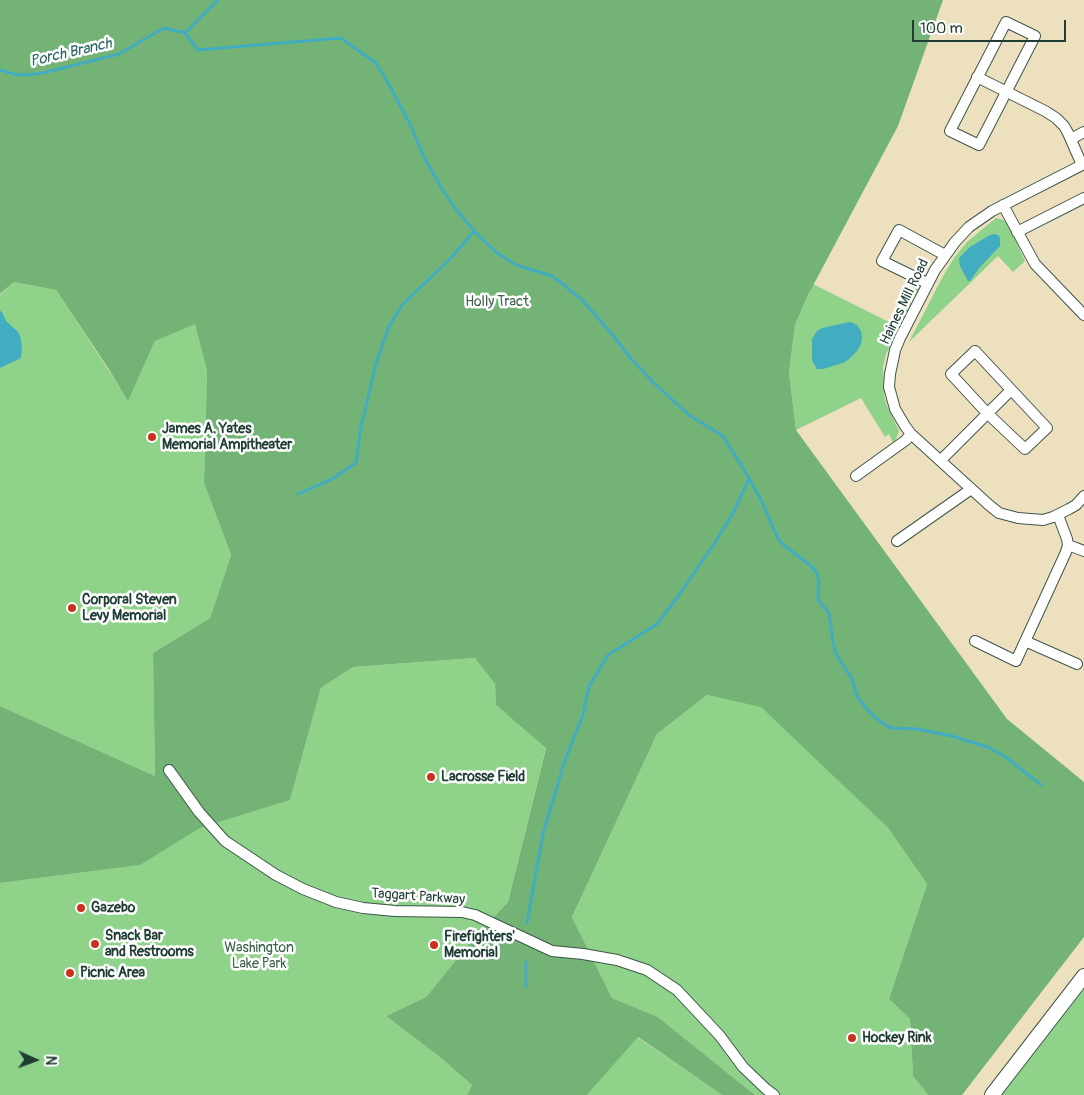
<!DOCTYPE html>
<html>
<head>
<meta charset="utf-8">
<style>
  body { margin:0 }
  #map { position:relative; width:1084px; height:1095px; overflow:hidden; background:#ede0bf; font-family:Pangolin,sans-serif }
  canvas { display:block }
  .north { position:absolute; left:10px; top:1035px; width:50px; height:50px; -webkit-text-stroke:4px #fff; paint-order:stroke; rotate:92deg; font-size:14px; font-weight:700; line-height:20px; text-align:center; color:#1f3d34 }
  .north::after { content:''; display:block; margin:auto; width:18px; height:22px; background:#1f3d34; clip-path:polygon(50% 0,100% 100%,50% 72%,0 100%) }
  .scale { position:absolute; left:912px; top:20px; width:154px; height:22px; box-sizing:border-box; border:2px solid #1f3d34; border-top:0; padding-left:6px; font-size:15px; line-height:18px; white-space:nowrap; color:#1f3d34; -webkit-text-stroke:4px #fff; paint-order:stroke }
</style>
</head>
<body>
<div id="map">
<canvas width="1084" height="1095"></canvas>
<div class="north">N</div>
<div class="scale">100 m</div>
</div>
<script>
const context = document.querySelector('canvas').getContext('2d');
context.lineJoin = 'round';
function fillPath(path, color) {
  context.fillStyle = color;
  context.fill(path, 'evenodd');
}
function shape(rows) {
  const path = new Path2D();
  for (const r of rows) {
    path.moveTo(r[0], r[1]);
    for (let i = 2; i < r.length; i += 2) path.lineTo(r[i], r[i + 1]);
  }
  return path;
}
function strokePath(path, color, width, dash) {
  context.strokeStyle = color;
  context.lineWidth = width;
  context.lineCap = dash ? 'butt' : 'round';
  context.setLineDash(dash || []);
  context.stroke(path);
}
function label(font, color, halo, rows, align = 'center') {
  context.font = font + ' Pangolin,sans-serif';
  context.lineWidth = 5;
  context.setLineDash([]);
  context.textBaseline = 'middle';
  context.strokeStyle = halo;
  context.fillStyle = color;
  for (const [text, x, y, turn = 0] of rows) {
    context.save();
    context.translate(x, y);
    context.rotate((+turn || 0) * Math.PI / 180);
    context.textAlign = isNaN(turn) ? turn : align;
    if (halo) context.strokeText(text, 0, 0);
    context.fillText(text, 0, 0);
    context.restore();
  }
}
const green = shape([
  [996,218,1004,220,1009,226,1025,261,1013,272,998,256,909,342,943,276,954,258,967,242],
  [14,282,56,290,128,400,155,341,195,323,207,371,204,483,231,555,210,618,153,653,155,776,0,706,0,295],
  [912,283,916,285,919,288,886,354,883,367,884,395,887,406,899,431,896,439,893,443,889,434,885,437,861,398,796,430,789,373,795,325,813,284,889,322,907,290,910,284],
  [476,658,495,684,496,705,546,747,508,902,473,939,426,997,386,1016,441,1058,472,1085,467,1095,0,1095,0,883,139,865,199,828,290,800,321,688,353,667],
  [707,695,761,706,888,828,927,884,889,999,910,1019,913,1076,928,1095,755,1095,658,1017,612,998,572,917,657,734],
  [1084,988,1084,1095,1002,1095,1021,1070],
  [637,1037,722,1095,587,1095]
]);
const forest = shape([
  [0,0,943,0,898,126,808,295,795,325,789,373,796,430,1007,719,1084,782,1084,937,962,1095,928,1095,913,1076,910,1019,889,999,927,884,888,828,761,707,707,695,657,734,572,917,612,998,658,1017,755,1095,722,1095,638,1037,587,1095,467,1095,472,1085,441,1058,386,1016,426,997,473,939,508,902,546,748,496,705,495,684,475,658,353,667,321,688,290,800,200,828,140,865,0,883,0,706,155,776,153,653,210,618,231,555,204,483,207,371,195,324,155,341,128,401,108,368,56,290,14,282,0,294]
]);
const water = shape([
  [995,234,998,235,1000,238,1000,246,980,267,970,281,968,281,960,266,959,259,961,256,970,247,990,235],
  [0,310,3,314,6,321,19,333,21,340,22,350,21,357,19,359,0,368],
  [850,322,857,325,861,331,862,337,861,344,857,351,848,360,843,363,823,369,817,369,812,360,812,339,817,331,822,328]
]);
const stream = shape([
  [185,33,198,50,341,38,376,63,387,81,409,122,426,161,441,187,455,208,477,234,496,252,516,265,552,276,563,284,583,301,612,334,632,360,654,383,689,415,723,436,749,478,762,502,778,539,786,547,810,565,817,573,819,582,818,597,819,601,829,613,833,642,836,654,852,679,857,696,871,714,887,726,892,728,917,729,952,736,990,748,1007,758,1041,785],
  [185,33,218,0],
  [0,70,14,74,25,75,43,73,119,54,164,28,185,33],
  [298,494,332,479,356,463,361,427,376,364,389,326,403,304,451,258,474,231],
  [527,923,543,834,564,763,583,715,589,686,608,655,657,624,679,595,714,544,733,513,749,479],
  [526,986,526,962]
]);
const minor = shape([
  [1006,22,1035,36,979,145,950,131,1006,22],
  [977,77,1045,111,1056,118,1064,126,1068,133,1082,165],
  [1071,139,1084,132],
  [1084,164,992,211,969,227,955,242,935,270,900,338,895,350,893,360,890,374,889,387,895,409,905,426,911,434,989,505,999,513,1018,518,1043,520,1053,517,1069,509,1076,505,1084,496],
  [1003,205,1035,264,1084,315],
  [1017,232,1084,198],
  [927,283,882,261,899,230,945,255],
  [975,351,1047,428,1025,449,987,413,951,374,975,351],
  [941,460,1011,390],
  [856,476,906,440,911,434],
  [897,541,967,492,970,488],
  [1068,545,1084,551],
  [975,641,1016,661,1066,552,1068,545,1067,539,1058,515],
  [1025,641,1077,664],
  [169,770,199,812,225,841,276,875,303,889,336,902,363,908,395,911,462,912,475,915,552,951,583,954,617,960,647,970,677,990,720,1036,743,1067,766,1089,774,1095]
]);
const secondary = shape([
  [992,1095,1084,976]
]);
const markers = [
  [152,437,5,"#c8321e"],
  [72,608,5,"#c8321e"],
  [431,777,5,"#c8321e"],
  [81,908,5,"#c8321e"],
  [95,944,5,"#c8321e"],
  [434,945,5,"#c8321e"],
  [70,973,5,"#c8321e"],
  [852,1038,5,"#c8321e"]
];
const parkNames = [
  ["Holly Tract",497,302],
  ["Washington",259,948],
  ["Lake Park",259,964]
];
const streetNames = [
  ["Haines Mill Road",905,302,-64],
  ["Taggart Parkway",418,897,4]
];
const poiNames = [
  ["James A. Yates",162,429],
  ["Memorial Ampitheater",162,445],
  ["Corporal Steven",82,600],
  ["Levy Memorial",82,616],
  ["Lacrosse Field",441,777],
  ["Gazebo",91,908],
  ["Snack Bar",105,936],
  ["and Restrooms",105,952],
  ["Firefighters'",444,937],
  ["Memorial",444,953],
  ["Picnic Area",80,973],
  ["Hockey Rink",862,1038]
];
const waterNames = [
  ["Porch Branch",71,53,-13]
];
fillPath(green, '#8fd28a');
fillPath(forest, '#73b476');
fillPath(water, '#42acc1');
strokePath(stream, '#42acc1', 3);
strokePath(minor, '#3e5549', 12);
strokePath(secondary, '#3e5549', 16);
strokePath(minor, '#fff', 10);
strokePath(secondary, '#fff', 14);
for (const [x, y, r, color] of markers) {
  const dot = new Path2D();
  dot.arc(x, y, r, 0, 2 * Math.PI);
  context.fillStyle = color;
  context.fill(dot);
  strokePath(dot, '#fff', 2);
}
label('14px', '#3b624a', '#fff', parkNames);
label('14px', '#1f3d34', '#fff', streetNames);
label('bold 14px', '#1f3d34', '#fff', poiNames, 'left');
label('italic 15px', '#2b6465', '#fff', waterNames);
</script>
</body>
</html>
